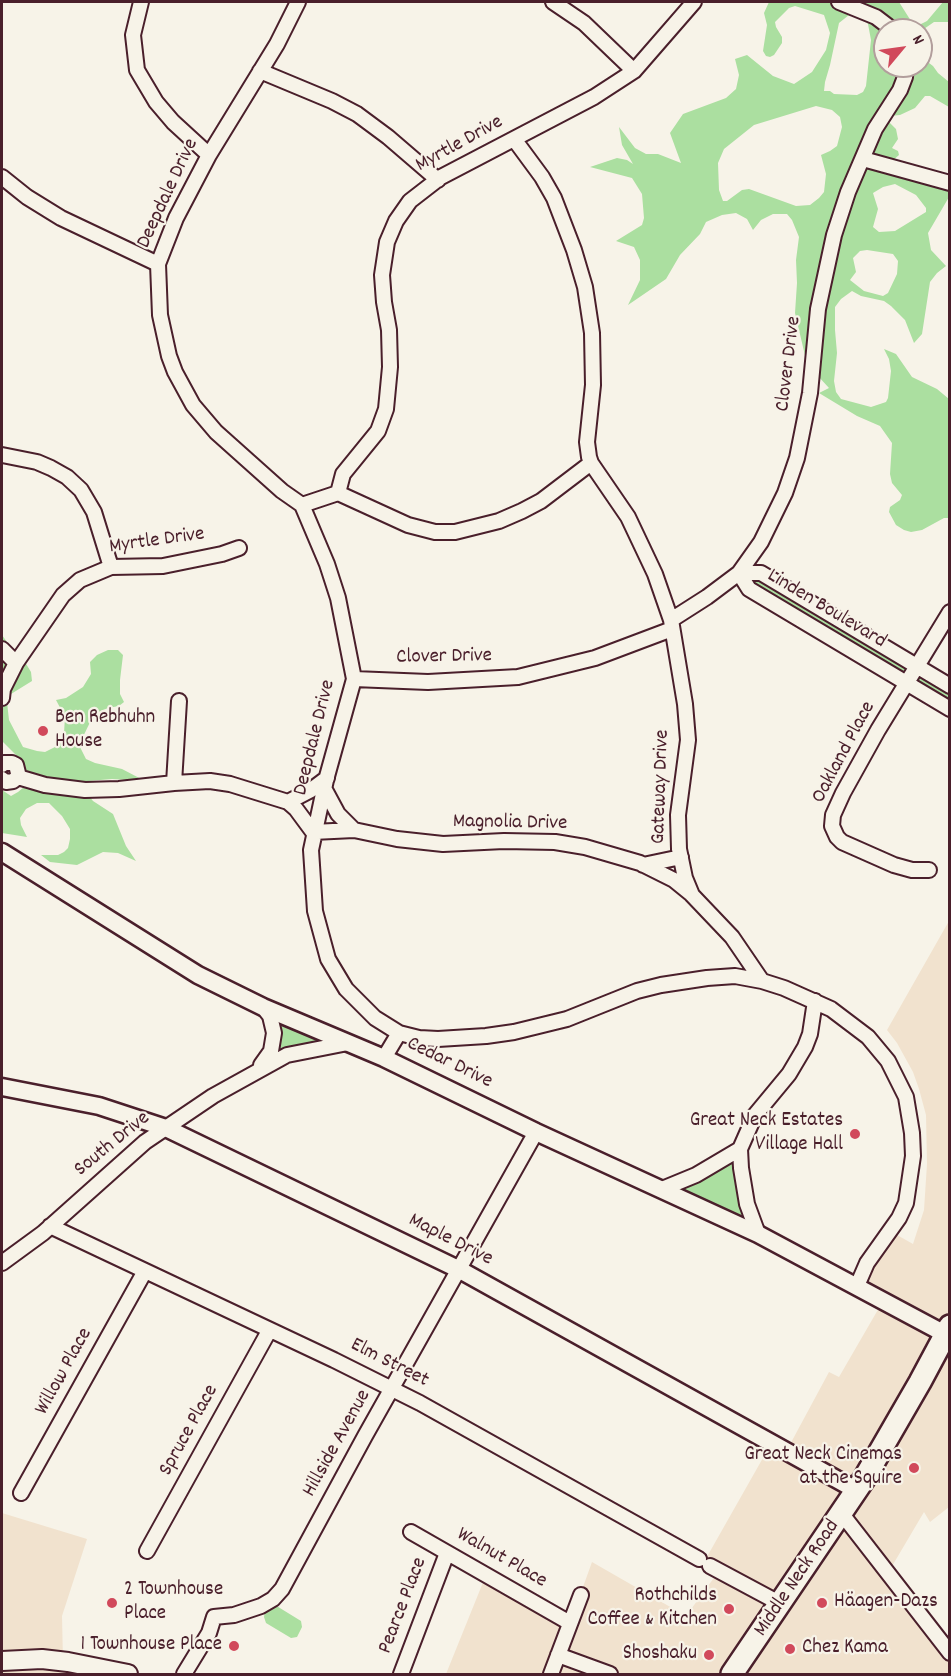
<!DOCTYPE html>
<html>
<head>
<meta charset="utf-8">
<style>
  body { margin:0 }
  #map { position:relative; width:951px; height:1676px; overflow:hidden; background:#f7f3e8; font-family:Dekko,sans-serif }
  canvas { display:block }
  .frame { position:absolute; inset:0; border:3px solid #4a1f2b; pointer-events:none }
  .north { position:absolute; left:873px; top:18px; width:60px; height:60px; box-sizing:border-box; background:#f7f3e8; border:2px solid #b29e9c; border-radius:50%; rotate:61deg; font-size:16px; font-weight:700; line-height:24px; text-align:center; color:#4a1f2b }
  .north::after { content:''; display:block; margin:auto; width:21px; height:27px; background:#d1495b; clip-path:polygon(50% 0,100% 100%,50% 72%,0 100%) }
</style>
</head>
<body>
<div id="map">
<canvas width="951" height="1676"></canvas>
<div class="frame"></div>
<div class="north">N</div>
</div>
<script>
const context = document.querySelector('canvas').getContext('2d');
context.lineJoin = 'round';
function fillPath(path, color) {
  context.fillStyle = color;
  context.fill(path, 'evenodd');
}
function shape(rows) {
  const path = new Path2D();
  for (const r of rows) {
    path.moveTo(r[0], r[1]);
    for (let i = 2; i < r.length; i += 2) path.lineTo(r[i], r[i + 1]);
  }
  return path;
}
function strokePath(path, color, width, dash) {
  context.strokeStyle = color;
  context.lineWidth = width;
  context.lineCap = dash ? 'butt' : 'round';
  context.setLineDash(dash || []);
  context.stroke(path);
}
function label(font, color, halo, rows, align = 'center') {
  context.font = font + ' Dekko,sans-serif';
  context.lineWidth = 4.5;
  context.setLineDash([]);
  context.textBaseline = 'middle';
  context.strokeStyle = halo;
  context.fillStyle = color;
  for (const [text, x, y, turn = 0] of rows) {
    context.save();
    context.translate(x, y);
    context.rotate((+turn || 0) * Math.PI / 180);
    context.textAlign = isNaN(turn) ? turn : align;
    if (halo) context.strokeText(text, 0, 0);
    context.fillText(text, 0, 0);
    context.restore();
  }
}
const built = shape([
  [949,921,949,1507,930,1522,924,1512,888,1573,949,1653,949,1674,446,1674,486,1575,570,1623,592,1562,686,1616,719,1571,704,1562,772,1442,787,1450,829,1372,839,1377,883,1301,857,1286,890,1231,913,1244,924,1210,927,1164,926,1115,919,1089,913,1072,897,1043,887,1030],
  [2,1513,87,1539,62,1616,63,1661,128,1674,2,1674]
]);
const green = shape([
  [769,2,899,2,911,21,917,26,927,21,943,2,949,2,949,22,934,22,921,31,885,30,885,66,921,66,921,57,933,66,938,73,949,82,949,107,930,96,925,96,915,108,900,115,890,116,886,119,896,129,898,139,892,148,898,151,899,155,891,162,942,188,949,189,949,197,928,233,931,250,946,266,937,273,930,282,922,334,914,343,905,320,891,306,884,301,861,296,852,291,841,299,835,307,835,330,837,353,834,381,836,392,841,399,871,407,886,402,888,398,891,371,889,359,884,349,896,354,912,377,937,389,949,399,949,518,944,518,922,530,911,532,904,530,896,525,889,512,890,507,900,500,902,495,892,483,890,474,892,443,880,426,857,416,819,393,829,388,807,364,795,313,797,283,796,260,799,237,792,220,787,214,773,214,761,220,753,230,747,219,736,213,722,215,706,222,700,234,680,255,666,279,628,305,640,280,640,260,634,247,616,241,642,225,644,218,642,194,632,178,590,167,617,158,627,160,633,164,622,145,619,127,635,148,646,154,658,154,681,163,670,133,683,114,726,98,736,89,739,75,735,59,747,55,773,76,794,84,812,72,826,50,830,33,824,15,795,6,789,8,775,22,776,27,782,37,782,43,774,55,770,57,766,56,763,51,767,25,764,13],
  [858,14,864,18,868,24,871,40,866,86,863,92,857,95,834,94,830,91,824,91,825,82,830,65,839,23,849,15],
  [816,106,832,110,840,117,842,127,837,146,830,151,821,155,826,174,824,192,819,198,810,205,796,206,749,189,742,190,727,201,723,201,719,190,718,163,724,149,754,125],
  [895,184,916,195,926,208,926,212,895,231,879,232,873,227,878,209,873,193,883,187],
  [867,250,893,254,898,261,897,274,888,293,883,296,864,291,850,280,856,272,853,258,860,251],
  [739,573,761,573,949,686,949,709,749,589],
  [2,635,14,652,25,662,31,672,32,681,11,694,7,702,9,720,23,747,37,751,45,752,55,747,64,733,65,717,56,700,66,698,83,687,91,674,90,662,97,655,108,650,118,650,123,655,120,680,120,694,124,702,119,706,108,708,94,714,79,745,86,759,95,763,122,769,145,781,112,779,88,781,80,785,93,801,113,814,126,846,136,861,118,853,103,852,77,865,50,862,41,855,58,855,64,852,68,848,70,839,70,829,62,816,49,803,37,803,26,809,20,818,21,825,27,837,2,833,2,790,11,796,18,792,24,787,26,775,19,758,2,741],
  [269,1012,340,1042,265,1064],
  [735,1156,751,1225,678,1189],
  [275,1605,301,1621,302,1627,297,1637,291,1638,266,1623,264,1617,265,1611]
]);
const minor = shape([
  [141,2,133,35,137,70,156,102,173,122,209,155],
  [298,2,277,44,209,155,176,218,158,264,160,315,169,356,175,372,193,405,216,432,282,491,302,505,327,564,338,598,354,679,326,780,311,850,315,911,328,959,346,989,375,1018,399,1033,419,1038,438,1039,486,1036,514,1032,567,1019,637,991,661,985,707,978,735,976,762,981,784,988,831,1009,868,1037,888,1061,906,1097,912,1133,913,1156,906,1203,899,1218,867,1263,857,1286],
  [553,2,584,23,634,71],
  [839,2,876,17,893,30],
  [260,71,332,101,357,114,388,137,438,180],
  [514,139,542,177,554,198,574,250,585,287,592,333,593,385,587,442,589,457,591,463,628,517,655,574,671,620,685,704,688,740,678,815,679,849,685,878,692,895,732,937,762,981],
  [863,159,950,183],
  [2,177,27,197,61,218,158,264],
  [2,455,37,462,51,468,67,477,81,490,94,512,111,567],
  [338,493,343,474,378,431,386,409,390,367,389,330,384,302,382,275,387,242,396,221,410,201,441,177,594,97,634,71,694,2],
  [338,493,408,525,435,532,455,532,499,521,522,511,541,501,591,463],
  [302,505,338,493],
  [671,620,707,597,739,573,761,542,785,493,797,458,810,393,818,309,834,235,848,192,875,129,900,90,905,77,906,66],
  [2,649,16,663],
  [354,679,428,682,518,677,595,658,672,629],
  [950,686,761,573,739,573,749,589,950,709],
  [2,698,3,689,16,663,63,595,80,580,111,567,163,566,222,554,239,548],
  [2,765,4,763,12,763,16,765,18,773,18,777,13,781,6,782,2,779],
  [18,777,45,785,85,790,119,789,174,783,210,781,230,784,288,802,296,809,313,832,354,830,397,839,443,844,504,841,555,842,585,847,640,863,674,880,690,893],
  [174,783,179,701],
  [324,788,338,814,354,830],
  [288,802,311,790,327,778],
  [643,865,681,857],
  [929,870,912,870,894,865,842,842,837,837,832,826,833,815,843,793,878,730,950,612],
  [384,1058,399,1033],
  [261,1065,271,1051,274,1033,270,1016,263,1007],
  [662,1189,696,1175,740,1149],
  [50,1226,334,1360,420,1403,699,1559],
  [758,1234,747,1204,741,1168,740,1149,755,1115,789,1074,805,1047,810,1034,815,1001],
  [2,1263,43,1233,145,1142,213,1096,287,1055,348,1043],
  [21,1493,145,1271],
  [842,1514,950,1653],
  [411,1532,570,1623],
  [147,1551,269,1331],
  [710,1566,781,1604],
  [558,1655,610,1674],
  [184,1674,209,1633,214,1617,234,1615,261,1606,273,1599,282,1589,365,1436,536,1132],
  [401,1674,447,1553],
  [551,1674,581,1595]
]);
const tertiary = shape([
  [2,852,198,975,263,1007,384,1058,536,1132,758,1234,945,1334],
  [2,1087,99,1106,166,1128,460,1270,856,1490]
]);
const secondary = shape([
  [2,1661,42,1659,68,1662,128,1674]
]);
const primary = shape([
  [732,1674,864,1479,920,1382,950,1326]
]);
const markers = [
  [43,731,6,"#d1495b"],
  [855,1134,6,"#d1495b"],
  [914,1468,6,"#d1495b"],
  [112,1603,6,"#d1495b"],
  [822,1603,6,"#d1495b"],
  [729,1609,6,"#d1495b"],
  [234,1646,6,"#d1495b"],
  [790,1649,6,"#d1495b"],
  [709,1655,6,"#d1495b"]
];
const streetNames = [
  ["Myrtle Drive",460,145,-29],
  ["Deepdale Drive",169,194,-65],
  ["Clover Drive",790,364,-83],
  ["Myrtle Drive",157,542,-8],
  ["Linden Boulevard",826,610,31],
  ["Clover Drive",444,658,-1],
  ["Deepdale Drive",316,738,-76],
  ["Oakland Place",845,753,-62],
  ["Gateway Drive",662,787,-88],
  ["Magnolia Drive",510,824,1],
  ["Cedar Drive",449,1064,26],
  ["South Drive",113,1145,-39],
  ["Maple Drive",450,1241,27],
  ["Elm Street",389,1364,27],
  ["Willow Place",65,1372,-61],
  ["Spruce Place",190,1431,-61],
  ["Hillside Avenue",338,1444,-61],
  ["Walnut Place",501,1559,30],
  ["Middle Neck Road",798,1579,-56],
  ["Pearce Place",404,1606,-69]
];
const poiNames = [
  ["Ben Rebhuhn",55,719,"left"],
  ["House",55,743,"left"],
  ["Great Neck Estates",843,1122],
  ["Village Hall",843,1146],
  ["Great Neck Cinemas",902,1456],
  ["at the Squire",902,1480],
  ["2 Townhouse",124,1591,"left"],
  ["Place",124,1615,"left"],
  ["Rothchilds",717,1597],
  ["Coffee & Kitchen",717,1621],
  ["Häagen-Dazs",834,1603,"left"],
  ["1 Townhouse Place",222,1646],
  ["Chez Kama",802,1649,"left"],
  ["Shoshaku",697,1655]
];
fillPath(built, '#f1e2ce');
fillPath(green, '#abdfa0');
strokePath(minor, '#4a1f2b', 18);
strokePath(tertiary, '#4a1f2b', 21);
strokePath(secondary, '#4a1f2b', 22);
strokePath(primary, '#4a1f2b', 26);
strokePath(minor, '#f7f3e8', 14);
strokePath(tertiary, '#f7f3e8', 16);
strokePath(secondary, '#f7f3e8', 18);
strokePath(primary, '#f7f3e8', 21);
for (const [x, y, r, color] of markers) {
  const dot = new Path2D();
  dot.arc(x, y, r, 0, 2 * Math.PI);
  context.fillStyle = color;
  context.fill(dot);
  strokePath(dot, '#f7f3e8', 2);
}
label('21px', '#4a1f2b', '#f7f3e8', streetNames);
label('21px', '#4a1f2b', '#f7f3e8', poiNames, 'right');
</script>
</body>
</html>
